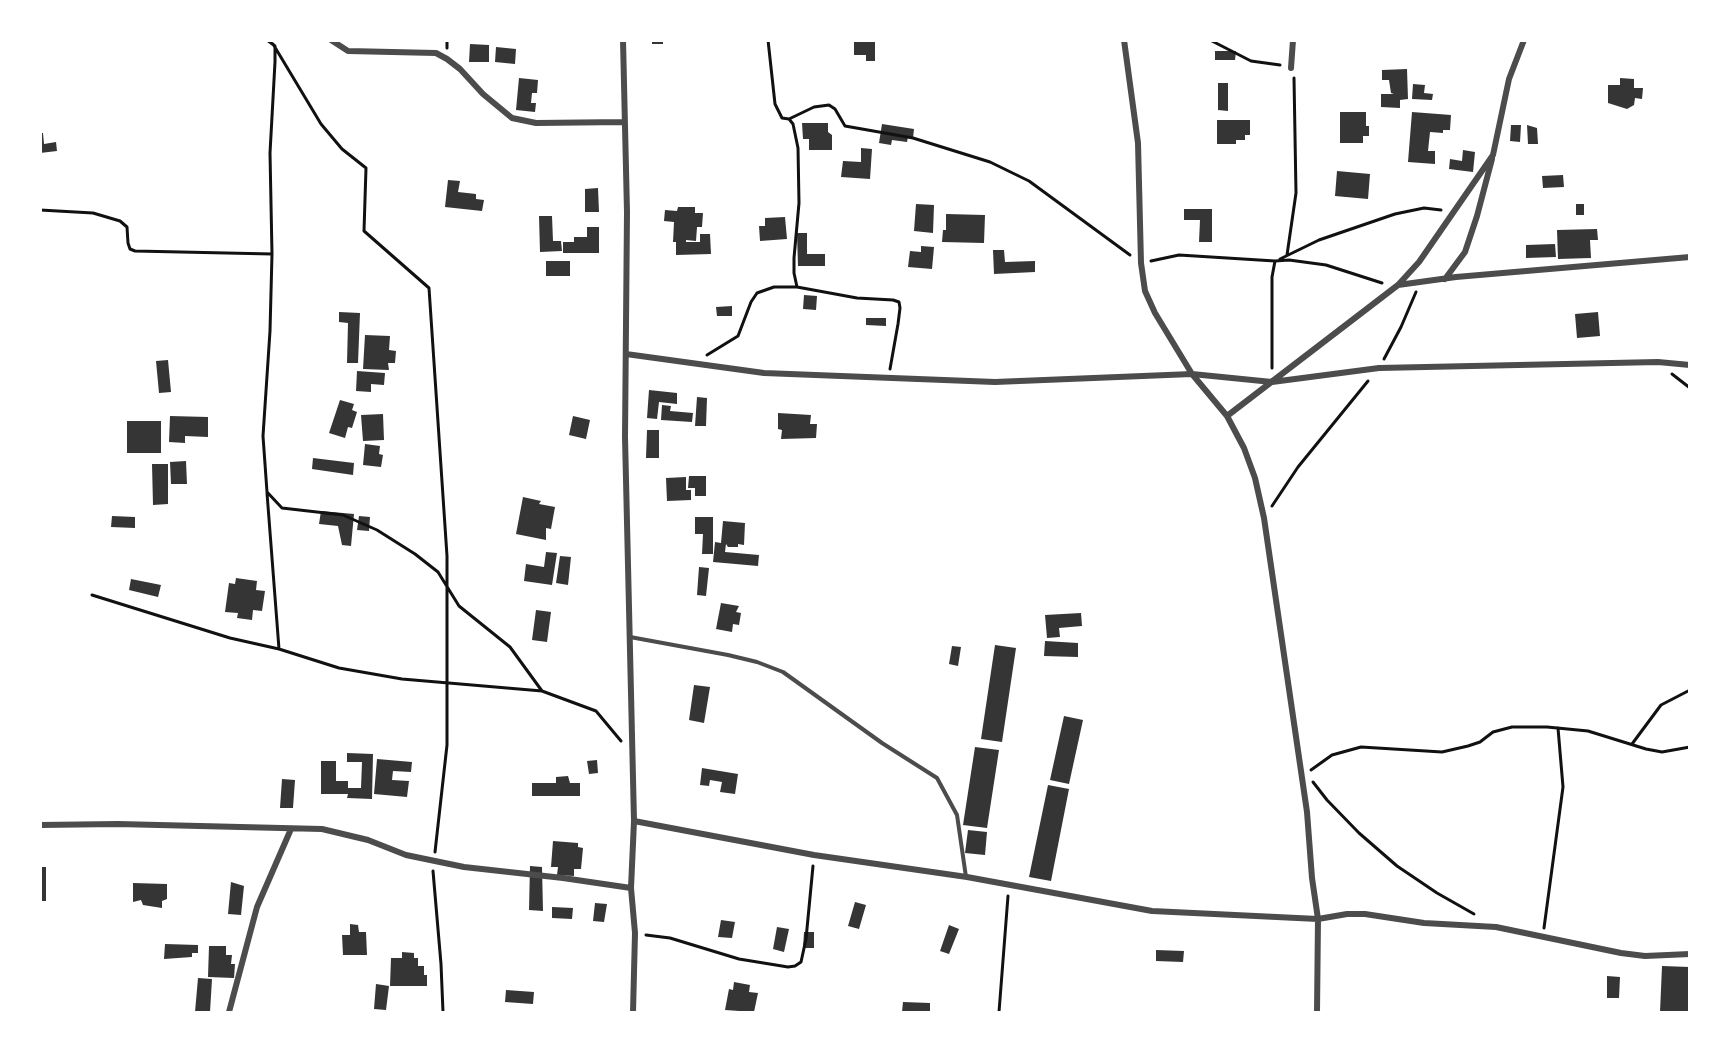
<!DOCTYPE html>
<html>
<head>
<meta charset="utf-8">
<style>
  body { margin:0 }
  #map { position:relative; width:1730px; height:1053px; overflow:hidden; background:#fff; font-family:"IBM Plex Sans",sans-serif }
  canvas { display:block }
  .frame { position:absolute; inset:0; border:42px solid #fff; pointer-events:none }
</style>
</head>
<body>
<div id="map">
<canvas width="1730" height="1053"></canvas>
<div class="frame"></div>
</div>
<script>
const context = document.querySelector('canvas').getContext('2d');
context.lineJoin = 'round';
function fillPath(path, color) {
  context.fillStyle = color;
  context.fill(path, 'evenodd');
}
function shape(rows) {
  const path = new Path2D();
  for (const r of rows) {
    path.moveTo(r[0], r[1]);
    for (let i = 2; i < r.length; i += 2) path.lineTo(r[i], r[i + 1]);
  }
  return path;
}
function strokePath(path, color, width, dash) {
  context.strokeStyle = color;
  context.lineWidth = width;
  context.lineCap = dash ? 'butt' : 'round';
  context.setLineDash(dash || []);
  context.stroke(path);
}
const building = shape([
  [652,40,663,40,663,44,652,44],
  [854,40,875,40,875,61,866,61,866,55,854,55],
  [470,44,489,45,489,62,469,62],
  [496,47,516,49,515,64,495,62],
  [1215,51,1236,51,1235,60,1215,60],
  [1407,69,1408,99,1400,100,1400,108,1381,107,1381,94,1394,94,1391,93,1389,80,1382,80,1382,70],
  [519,78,538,80,537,93,532,93,531,103,536,103,535,112,516,110],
  [1620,78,1634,79,1634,88,1643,88,1642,99,1635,98,1634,105,1627,109,1608,103,1608,85,1620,85],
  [1218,83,1228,83,1228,111,1218,110],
  [1413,84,1425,85,1424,93,1433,94,1432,100,1412,99],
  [1340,112,1366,112,1366,126,1369,126,1369,136,1363,136,1363,143,1340,143],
  [1412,112,1451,115,1450,130,1443,130,1443,133,1430,132,1428,151,1435,151,1435,164,1408,162],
  [1217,120,1250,120,1250,135,1245,135,1245,140,1236,140,1236,144,1217,144],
  [802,123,828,123,828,132,832,135,832,150,809,150,809,139,803,139],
  [882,124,914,129,913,138,908,137,907,142,892,140,891,145,879,143],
  [1511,125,1521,125,1520,142,1510,141],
  [1527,125,1537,128,1538,144,1528,144],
  [40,133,43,133,44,144,56,142,57,151,40,153],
  [861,148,872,149,870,179,841,177,843,161,861,162],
  [1463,150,1475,152,1473,172,1449,169,1450,159,1462,161],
  [1337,171,1370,174,1368,199,1335,196],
  [1563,175,1564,187,1543,188,1542,176],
  [448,180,460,181,458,192,476,194,476,199,484,200,482,211,445,207],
  [598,188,599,212,585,212,585,189],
  [916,204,934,205,933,233,914,231],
  [1576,204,1584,204,1584,215,1576,215],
  [678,207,695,207,695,213,703,213,702,227,697,227,696,241,686,240,686,242,700,242,700,234,710,234,711,254,676,255,676,242,673,242,674,222,664,221,665,210,677,211],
  [1184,209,1212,209,1212,242,1199,242,1200,220,1184,220],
  [946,214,985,215,984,243,942,242,943,230,946,230],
  [539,216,552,216,553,241,561,241,562,251,540,252],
  [785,217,787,239,760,241,759,226,765,226,765,218],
  [587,227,599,227,599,253,563,253,563,242,574,242,574,237,587,237],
  [1597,229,1598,240,1590,240,1591,258,1558,259,1557,230],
  [797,233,807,233,807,254,825,254,825,266,798,266],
  [1555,244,1556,257,1526,258,1526,245],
  [921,246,934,247,932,269,908,267,910,251,921,252],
  [993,250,1004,250,1005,262,1035,261,1035,272,994,274],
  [546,261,570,261,570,276,546,276],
  [804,295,817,296,816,310,803,309],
  [732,306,732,316,717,316,716,307],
  [339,312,360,313,358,363,347,363,348,323,339,322],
  [1598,312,1600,336,1577,338,1575,314],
  [866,318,886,318,886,326,866,325],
  [365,335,390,336,389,350,396,351,395,363,388,363,389,370,363,369],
  [168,360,171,392,159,393,156,361],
  [357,371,385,373,384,385,371,384,371,392,356,391],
  [649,390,677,393,677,404,659,402,657,419,647,418],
  [697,397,707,398,706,426,695,426],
  [340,400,354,404,352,410,357,412,352,428,348,427,345,438,329,433],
  [662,405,671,406,670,411,693,413,692,422,661,420],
  [778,413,811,415,810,424,817,424,816,438,781,439,782,430,778,429],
  [383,414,384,440,363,441,361,415],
  [170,416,208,417,208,437,185,436,185,443,169,442],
  [573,416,590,420,586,439,569,435],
  [127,421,161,421,161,453,127,453],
  [647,430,659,430,659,458,646,458],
  [365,444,380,446,379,454,383,455,381,467,363,465],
  [313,458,354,463,353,475,312,469],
  [186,461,187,484,171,484,170,462],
  [152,464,168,464,168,504,153,505],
  [689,476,706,476,706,496,695,496,695,488,688,488],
  [686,477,686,490,691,490,691,500,667,501,666,478],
  [523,497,541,501,539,504,555,507,551,529,546,528,546,540,516,534],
  [321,511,354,514,351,546,342,545,338,526,319,524],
  [112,516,135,517,135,528,111,527],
  [359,516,370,517,369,531,357,530],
  [695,517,713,517,713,554,702,554,703,534,695,534],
  [723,521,745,523,744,545,738,544,738,547,728,547,726,544,725,552,759,555,758,566,713,562,715,542,721,543],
  [546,552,557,553,552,585,524,581,526,564,544,567],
  [560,556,571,557,568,585,556,583],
  [699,567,709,568,706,596,697,595],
  [236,578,257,581,256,590,265,591,262,611,253,610,252,620,237,618,238,613,225,612,229,583,235,584],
  [131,579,161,585,158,597,129,590],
  [721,603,739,606,736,612,741,613,739,625,733,624,732,632,716,629],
  [536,610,551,612,547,642,532,640],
  [1081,613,1082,626,1059,628,1060,637,1047,638,1045,615],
  [1045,641,1078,643,1078,657,1044,656],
  [995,645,1016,648,1002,742,981,739],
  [952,646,961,647,958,666,949,664],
  [694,685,710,687,704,723,689,720],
  [1064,716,1083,720,1069,784,1050,780],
  [975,747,999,750,987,828,963,825],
  [347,753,373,754,372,799,347,798,348,794,321,794,321,761,336,761,336,781,348,781,348,788,361,788,362,762,347,762],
  [377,759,412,762,411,772,393,771,392,780,409,781,407,797,374,794],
  [597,760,598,773,589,774,587,761],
  [702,768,738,774,735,794,720,792,722,782,710,780,709,786,700,785],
  [568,776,570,783,580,783,580,796,532,796,532,783,556,783,556,777],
  [282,779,295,780,293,808,280,808],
  [1048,785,1069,789,1051,881,1029,877],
  [968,830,987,832,985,855,965,853],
  [553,841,578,843,578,847,583,848,581,869,574,869,574,876,557,875,558,867,551,867],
  [530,866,542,867,543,911,529,910],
  [40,867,46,867,46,901,40,901],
  [231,882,244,886,241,915,228,914],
  [133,883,167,884,167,899,162,901,162,908,143,905,141,900,133,902],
  [855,902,866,905,859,929,848,926],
  [595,903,607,904,604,922,593,921],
  [552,907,573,908,572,919,552,918],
  [721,920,735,922,732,938,718,937],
  [350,924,358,925,359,932,366,932,367,955,343,955,342,935,350,935],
  [949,925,959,929,949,954,940,951],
  [777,927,789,929,784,952,773,949],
  [804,932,814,932,814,948,803,948],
  [165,944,198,945,198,953,192,953,192,957,164,959],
  [209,946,226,946,226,955,232,955,231,964,235,964,234,978,208,977],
  [1156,950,1184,951,1183,962,1156,961],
  [402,952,414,953,414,958,418,958,418,966,424,966,424,975,427,975,427,986,390,986,391,958,402,958],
  [1662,966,1690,967,1690,1012,1660,1012],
  [1607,976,1620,977,1619,998,1607,998],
  [198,978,212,979,210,1012,195,1012],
  [734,982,750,985,749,992,758,993,754,1012,725,1010,729,989,733,990],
  [376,984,389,986,386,1010,374,1009],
  [506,990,534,992,533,1004,505,1002],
  [903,1002,930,1003,930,1012,902,1012]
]);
const path = shape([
  [267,40,275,46,275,62,270,153,272,254,270,331,263,436,267,492,282,508,343,515,377,530,415,554,438,572,459,606,510,647,542,691],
  [768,40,775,104,782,118,789,119,793,124,798,148,799,203,794,258,794,273,797,287],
  [1210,40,1251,61,1280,65],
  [273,44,321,124,342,149,366,168,364,231,429,288,447,556,447,745,435,852],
  [447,48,447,40],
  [789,119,814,107,829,105,835,109,845,126,913,138,990,162,1029,181,1130,255],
  [40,210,93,213,120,221,127,227,128,243,130,249,135,251,272,254],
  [1287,255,1296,193,1294,78],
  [1280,259,1319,240,1395,214,1424,208,1441,210],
  [1151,261,1179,255,1275,261],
  [707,355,738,336,751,302,757,293,774,287,797,287,857,298,893,300,899,302,900,308,898,324,890,369],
  [1384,359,1401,327,1416,292],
  [1272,368,1272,277,1275,261,1289,260,1326,265,1382,283],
  [1672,374,1690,388],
  [267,493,279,649],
  [1272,506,1298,467,1368,381],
  [92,595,230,638,279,649,339,668,402,679,542,691,596,711,621,741],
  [1632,744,1661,705,1690,690],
  [1311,770,1332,755,1361,747,1442,752,1468,746,1480,742,1493,732,1512,727,1547,727,1588,731,1646,749,1662,752,1690,747],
  [1313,782,1327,800,1359,833,1397,866,1437,893,1474,914],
  [433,871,441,964,443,1012],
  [1544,928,1563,787,1558,728],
  [646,935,670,938,739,959,788,967,795,966,801,962,806,939,813,866],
  [999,1012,1008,896]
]);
const service = shape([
  [630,637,728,655,757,662,783,672,882,743,937,778,957,815,966,877]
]);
const minor = shape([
  [331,40,348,51,436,53,447,59,460,69,483,94,512,118,536,123,624,122],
  [623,40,627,212,625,437,634,821,631,888,635,933,633,1012],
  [1124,40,1138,143,1141,263,1145,291,1155,313,1192,374,1227,416,1244,448,1255,478,1264,518,1307,812,1312,878,1318,919,1317,1012],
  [1291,68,1293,40],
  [1445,279,1465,252,1477,216,1492,159],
  [1398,285,1456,277,1690,257],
  [626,354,764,373,995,382,1192,374,1272,382,1379,368,1658,362,1690,365],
  [1227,416,1398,285,1419,262,1493,155,1509,79,1524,40],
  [634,821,814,855,967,877,1152,911,1318,919,1347,914,1365,914,1424,923,1496,927,1621,953,1645,956,1690,954],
  [40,825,118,824,322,829,368,840,406,855,464,867,563,878,631,888],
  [229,1012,257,907,291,829]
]);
fillPath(building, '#353535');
strokePath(path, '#111', 3);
strokePath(service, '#4c4c4c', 4);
strokePath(minor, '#4c4c4c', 6);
</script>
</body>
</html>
